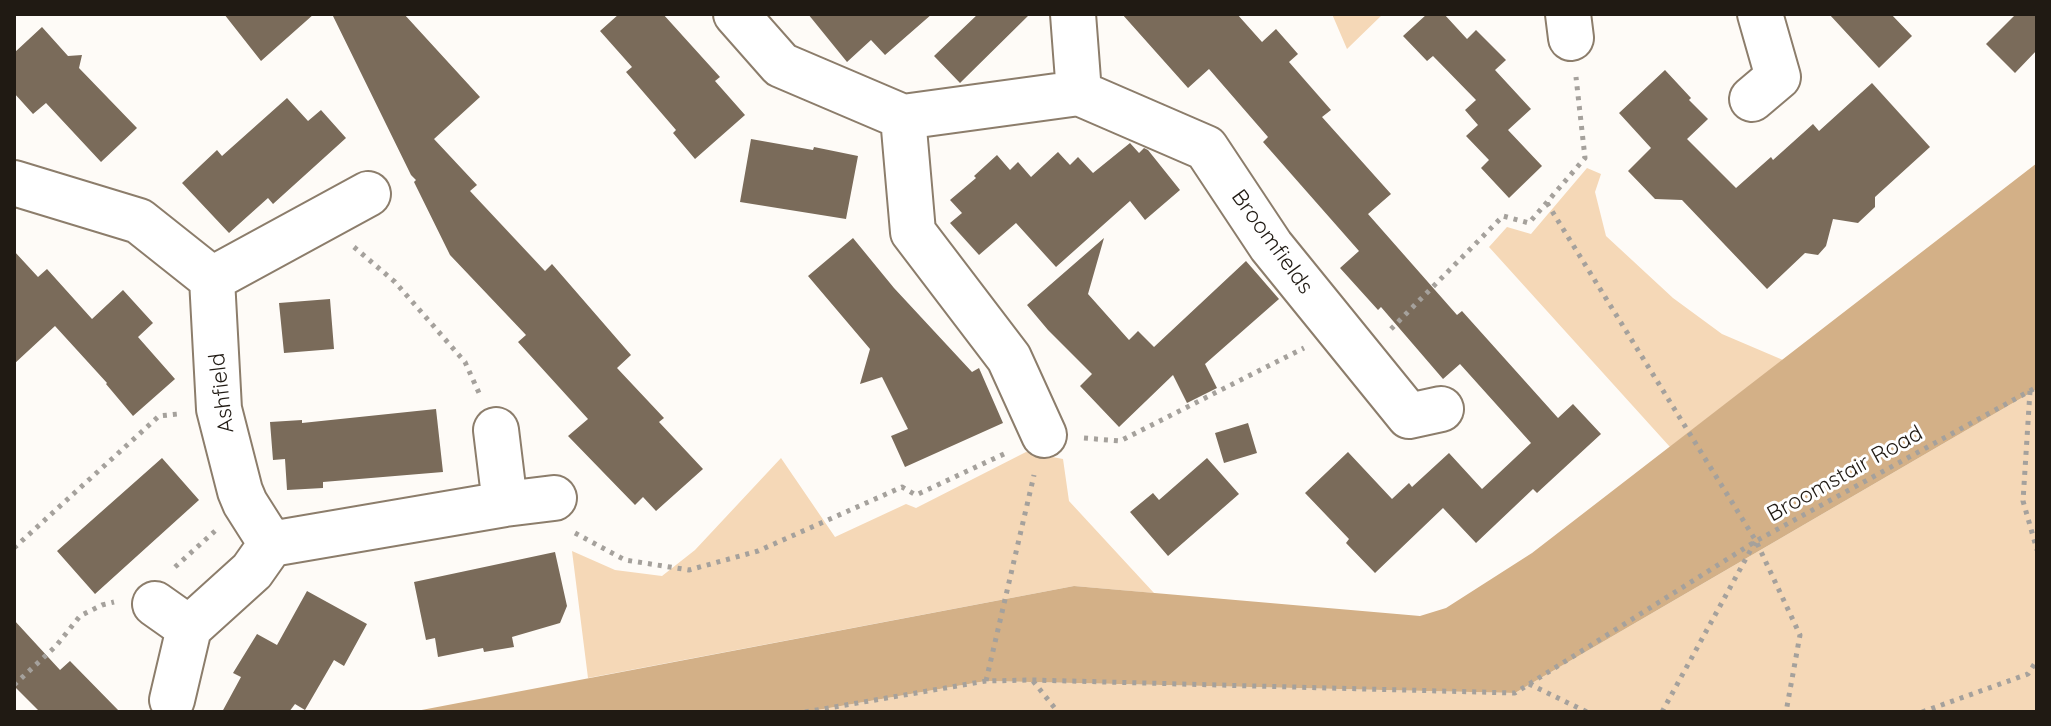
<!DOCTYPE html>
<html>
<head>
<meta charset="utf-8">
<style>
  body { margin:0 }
  #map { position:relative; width:2051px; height:726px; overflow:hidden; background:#fefbf7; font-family:Quicksand,sans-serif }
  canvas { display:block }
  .frame { position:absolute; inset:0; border:16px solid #201a13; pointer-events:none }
</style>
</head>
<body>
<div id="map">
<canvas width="2051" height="726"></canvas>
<div class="frame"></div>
</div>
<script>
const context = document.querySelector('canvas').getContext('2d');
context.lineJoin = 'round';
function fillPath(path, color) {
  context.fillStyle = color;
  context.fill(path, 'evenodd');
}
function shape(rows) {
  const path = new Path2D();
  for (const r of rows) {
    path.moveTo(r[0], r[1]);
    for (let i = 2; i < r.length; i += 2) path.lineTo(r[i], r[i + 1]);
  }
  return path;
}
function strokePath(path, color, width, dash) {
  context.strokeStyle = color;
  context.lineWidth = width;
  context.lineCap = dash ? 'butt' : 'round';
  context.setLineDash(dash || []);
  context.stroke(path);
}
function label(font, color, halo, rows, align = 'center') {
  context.font = font + ' Quicksand,sans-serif';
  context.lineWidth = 6;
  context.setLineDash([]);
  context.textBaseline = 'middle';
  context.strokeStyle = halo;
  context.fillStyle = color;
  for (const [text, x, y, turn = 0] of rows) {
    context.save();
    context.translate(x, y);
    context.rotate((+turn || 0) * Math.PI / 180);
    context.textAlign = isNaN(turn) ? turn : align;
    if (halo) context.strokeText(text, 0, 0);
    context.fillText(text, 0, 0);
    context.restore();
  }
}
const green = shape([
  [1332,14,1383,14,1347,49],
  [1587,168,1601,174,1595,192,1606,236,1673,298,1722,334,1783,360,1670,447,1489,247,1507,227,1531,234],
  [2037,389,2037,712,806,712,986,681,1515,693],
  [1026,452,1063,459,1069,501,1154,593,1074,586,588,678,572,551,615,570,662,576,695,550,781,458,835,537,906,504,916,508]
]);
const forest = shape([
  [2037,163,2037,389,1515,693,986,681,806,712,411,712,1074,586,1420,616,1446,608,1532,553]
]);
const building = shape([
  [224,14,314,14,261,61],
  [332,14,404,14,480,97,434,139,477,185,470,191,545,271,552,264,631,355,617,368,664,418,659,422,703,469,656,511,643,497,635,505,568,436,588,419,518,342,526,335,450,255,414,182,416,180,411,175],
  [619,14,663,14,720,77,715,81,745,115,695,159,673,133,676,130,626,72,632,67,600,31],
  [808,14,932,14,885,55,871,40,847,62],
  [978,14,1030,14,960,83,934,56],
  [1122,14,1237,14,1262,42,1276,29,1298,54,1289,62,1331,110,1322,117,1391,194,1368,214,1457,315,1462,311,1558,418,1573,404,1601,434,1537,493,1533,489,1476,543,1443,508,1375,573,1346,543,1349,539,1305,493,1348,452,1392,499,1409,483,1412,487,1449,453,1482,489,1531,443,1460,364,1443,379,1381,307,1378,310,1340,268,1359,251,1263,142,1268,137,1209,69,1188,88],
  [1427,14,1444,14,1467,39,1476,30,1506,60,1495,70,1531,109,1508,130,1542,166,1509,198,1481,168,1489,160,1466,136,1478,125,1465,110,1476,100,1433,56,1427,61,1403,36],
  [1829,14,1891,14,1912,36,1879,68],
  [2016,14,2037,14,2037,50,2015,73,1986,44],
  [42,27,68,56,82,55,79,68,137,128,101,162,46,103,33,114,14,93,14,53],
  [1665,70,1691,98,1689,100,1708,119,1687,139,1736,188,1771,157,1773,160,1813,124,1819,131,1872,83,1930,147,1875,197,1875,207,1858,223,1833,219,1826,246,1818,255,1805,253,1767,289,1682,200,1655,199,1628,171,1651,148,1619,113],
  [287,98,308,121,321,110,346,138,273,204,268,198,229,233,182,183,217,150,222,156],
  [751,139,813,150,814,147,858,156,846,219,740,202],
  [1130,143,1139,153,1144,148,1148,150,1180,190,1145,220,1130,201,1056,267,1016,223,979,255,950,223,962,213,950,200,976,178,974,176,997,155,1010,170,1018,162,1031,177,1058,152,1070,165,1078,157,1093,173],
  [853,238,894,288,972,372,979,368,1003,423,905,467,891,436,908,429,882,377,860,384,870,349,808,276],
  [1104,238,1088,294,1129,340,1138,331,1154,347,1246,261,1279,299,1205,364,1217,388,1187,403,1173,375,1119,427,1080,386,1092,374,1048,330,1027,305],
  [14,251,38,277,47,269,92,319,123,290,153,323,138,337,175,379,133,416,106,384,107,383,55,326,14,364],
  [330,299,334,349,284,353,279,303],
  [436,409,443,472,323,482,323,488,287,490,285,459,273,460,270,422,302,420,302,423],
  [1248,423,1257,453,1224,463,1215,433],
  [162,458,199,500,95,594,57,551],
  [1207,458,1239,494,1168,556,1130,512,1153,493,1159,500],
  [555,552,567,606,560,623,512,637,514,647,484,652,483,648,438,657,435,638,426,640,414,582],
  [307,591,367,624,344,666,334,660,305,710,295,704,289,712,222,712,241,677,233,673,257,634,277,645],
  [14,620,60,670,70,661,120,712,40,712,14,686]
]);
const path = shape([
  [1547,203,1756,541,1800,635,1786,712],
  [354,247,395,282,465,362,479,393],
  [1391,329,1503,216,1529,223,1585,158,1576,77],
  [2030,391,2023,501,2037,550],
  [1084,438,1120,441,1304,348],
  [575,533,625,560,689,570,758,551,902,487,916,495,1006,453],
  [14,548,159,416,178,414],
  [175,567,215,531],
  [986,681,1034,475],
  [1033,681,1058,712],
  [1529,684,1587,712],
  [14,685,56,646,80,616,102,605,114,602],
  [805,712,986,681,1032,680,1515,693,1756,541,2037,387],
  [1662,712,1755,542],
  [1922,712,2028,674,2037,660]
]);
const street = shape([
  [736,14,781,65,903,117,1079,93,1206,148,1271,246,1409,416,1441,409],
  [1073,14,1079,93],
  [1568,14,1571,38],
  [1752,99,1778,77,1760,14],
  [903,117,913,232,1009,358,1044,435],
  [14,183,139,221,212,279,219,409,240,491,245,503,271,544,505,504,554,498],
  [212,279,368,194],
  [496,430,505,504],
  [155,604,189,628],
  [172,700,189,628,252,571,271,544]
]);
const streetNames = [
  ["Broomfields",1272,242,54],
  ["Ashfield",222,393,-97],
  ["Broomstair Road",1845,474,-29]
];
fillPath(green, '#f5d8b7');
fillPath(forest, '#d3b087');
fillPath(building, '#7a6b5a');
strokePath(street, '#8c7d6b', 48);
strokePath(path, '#a5a19c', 5, [4, 6]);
strokePath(street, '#fff', 44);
label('22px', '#201a13', '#fff', streetNames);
</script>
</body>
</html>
